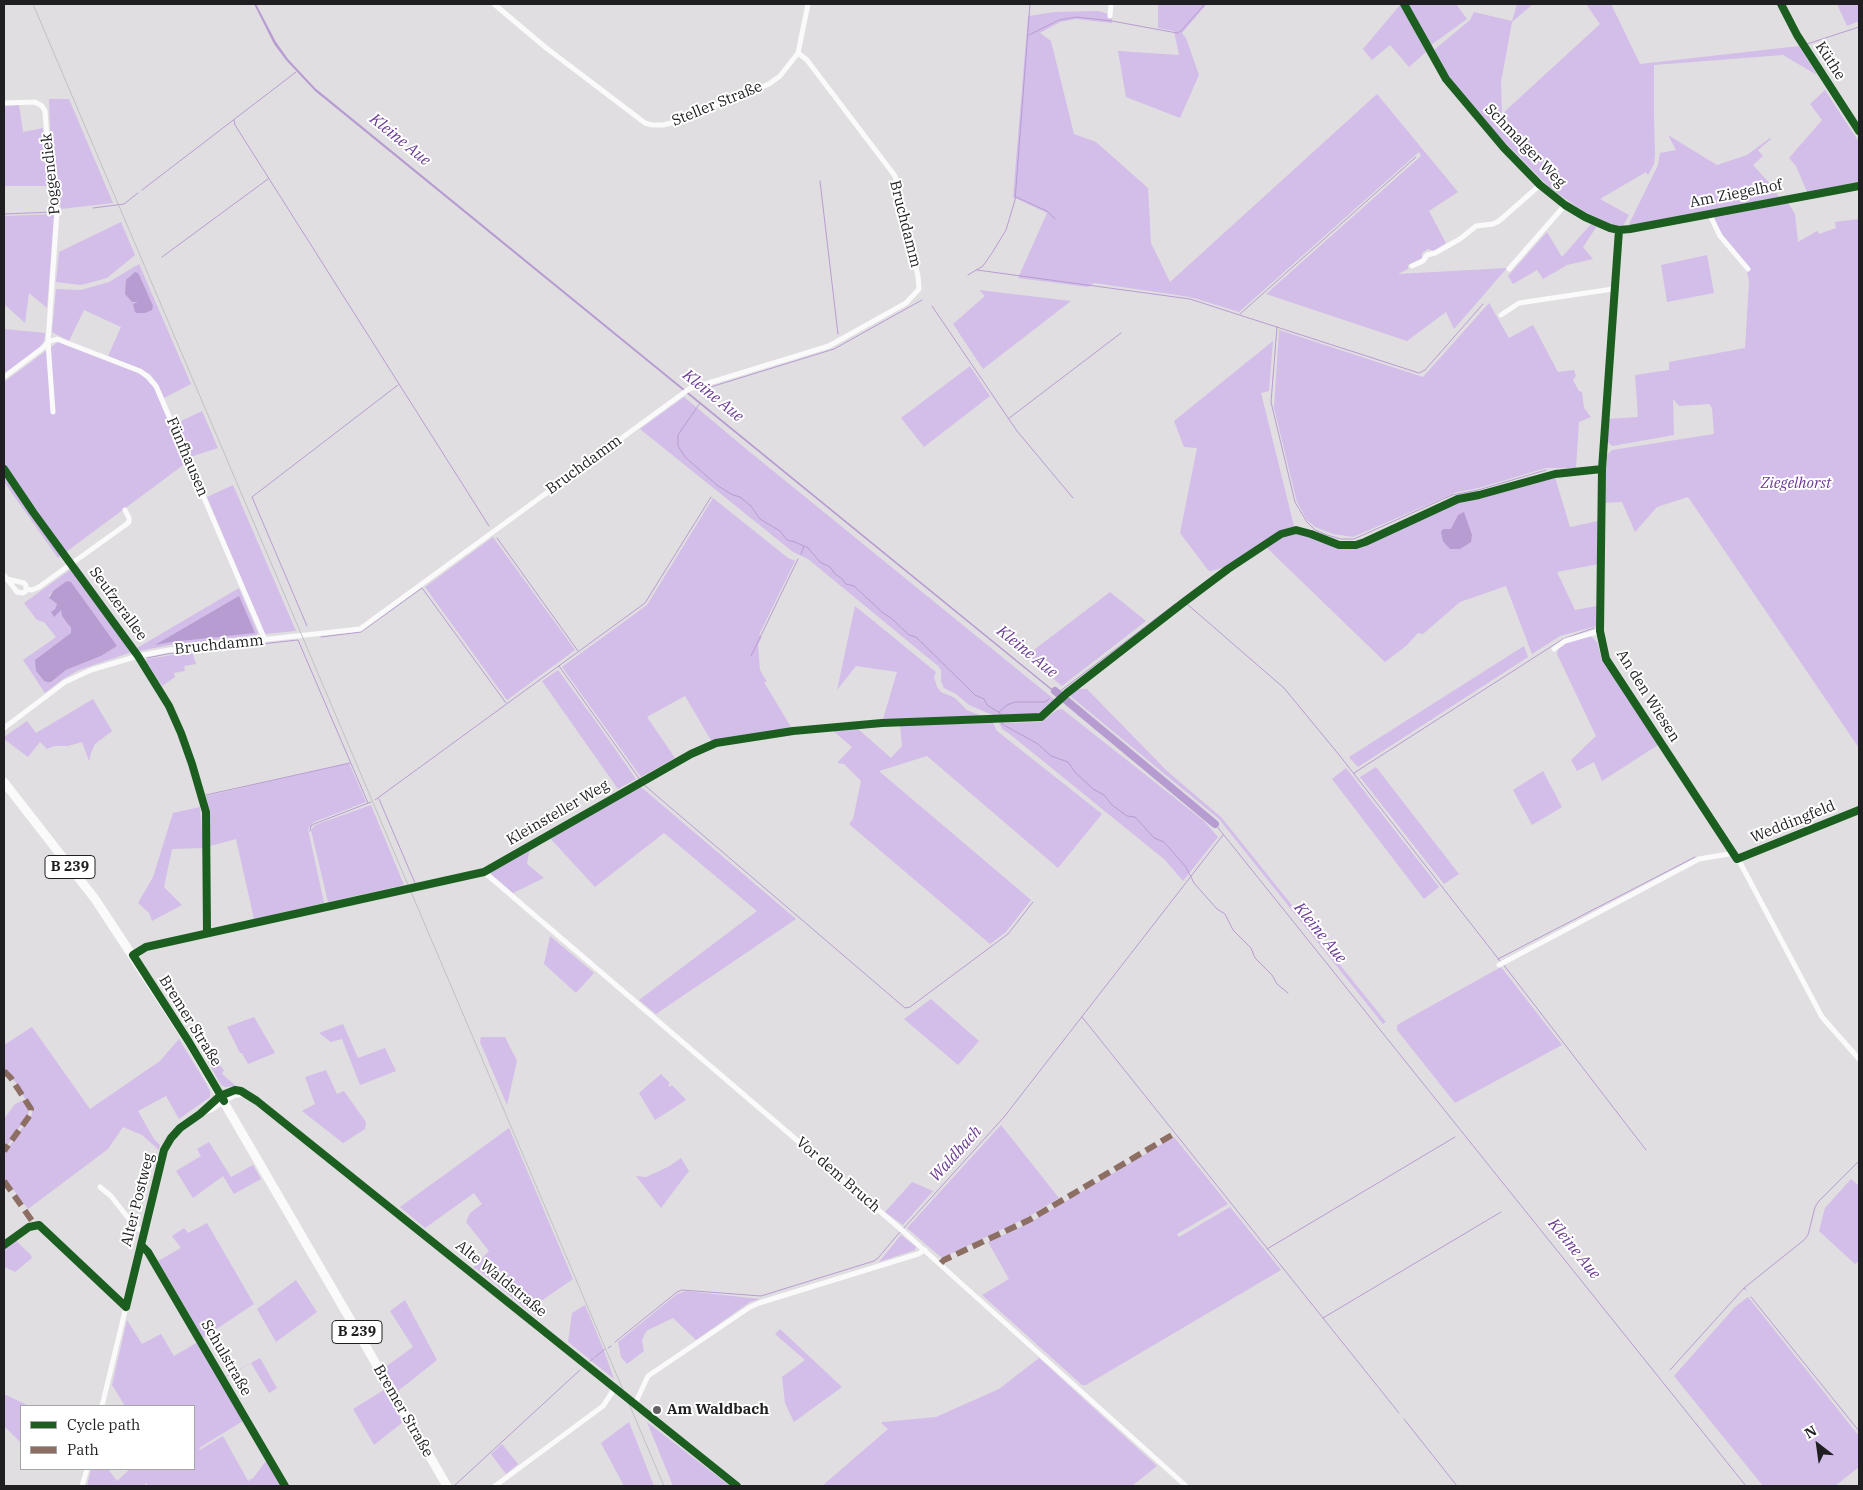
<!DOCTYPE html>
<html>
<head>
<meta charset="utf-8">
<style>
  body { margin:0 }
  #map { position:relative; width:1863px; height:1490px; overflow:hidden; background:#e0dee1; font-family:"IBM Plex Serif",serif }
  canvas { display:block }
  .frame { position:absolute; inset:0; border:5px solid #1f1e20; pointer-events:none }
  .legend { position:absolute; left:20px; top:1405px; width:175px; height:65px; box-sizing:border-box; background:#fff; border:1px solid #a5a5a6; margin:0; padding:6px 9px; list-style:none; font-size:15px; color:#1f1e20 }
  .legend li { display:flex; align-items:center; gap:10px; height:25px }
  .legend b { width:25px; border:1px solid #a5a5a6 }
  .north { position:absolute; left:1793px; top:1420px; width:50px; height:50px; -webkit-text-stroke:4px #fff; paint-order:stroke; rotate:330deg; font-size:14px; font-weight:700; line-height:20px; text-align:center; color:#1f1e20 }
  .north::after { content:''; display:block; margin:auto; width:18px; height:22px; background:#1f1e20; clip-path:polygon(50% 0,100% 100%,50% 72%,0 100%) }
</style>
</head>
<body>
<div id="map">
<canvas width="1863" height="1490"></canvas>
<div class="frame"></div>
<ul class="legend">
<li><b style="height:6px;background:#1b5e20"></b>Cycle path</li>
<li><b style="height:6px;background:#8d6e63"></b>Path</li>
</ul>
<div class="north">N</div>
</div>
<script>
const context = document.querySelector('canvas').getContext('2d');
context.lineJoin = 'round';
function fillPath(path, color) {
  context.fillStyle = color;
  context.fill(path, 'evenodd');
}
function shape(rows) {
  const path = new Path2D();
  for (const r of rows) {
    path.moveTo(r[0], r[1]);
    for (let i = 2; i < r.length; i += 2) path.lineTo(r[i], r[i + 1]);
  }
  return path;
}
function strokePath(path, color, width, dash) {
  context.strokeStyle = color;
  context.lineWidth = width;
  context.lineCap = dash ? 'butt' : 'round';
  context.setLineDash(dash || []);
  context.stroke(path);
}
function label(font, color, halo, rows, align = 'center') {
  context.font = font + ' "IBM Plex Serif",serif';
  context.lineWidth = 4;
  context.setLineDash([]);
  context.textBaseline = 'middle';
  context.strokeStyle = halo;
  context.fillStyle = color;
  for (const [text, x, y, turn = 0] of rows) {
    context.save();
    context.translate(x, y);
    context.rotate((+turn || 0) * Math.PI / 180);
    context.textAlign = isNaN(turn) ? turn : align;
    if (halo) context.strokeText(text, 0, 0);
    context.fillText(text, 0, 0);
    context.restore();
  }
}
const green = shape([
  [1158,4,1207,4,1182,33,1186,38,1199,75,1180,118,1126,97,1118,51,1179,55,1174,31,1158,28],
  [1408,4,1456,4,1467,19,1431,45],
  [1517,4,1533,4,1512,22,1501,82,1502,114,1600,24,1586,4,1611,4,1640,64,1799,46,1817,75,1783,55,1654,65,1654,119,1655,154,1654,164,1648,175,1646,172,1600,199,1629,215,1623,226,1611,224,1583,211,1550,188,1489,126,1454,86,1434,50,1470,20,1474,12,1512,21],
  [1837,4,1859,4,1859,21,1847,26],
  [1400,5,1426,52,1409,67,1390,45,1372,60,1363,49],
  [1098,11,1112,15,1112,23,1076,19,1060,22,1040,33,1051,41,1074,134,1096,142,1148,188,1151,243,1170,282,1377,94,1458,192,1429,211,1446,243,1434,251,1428,249,1422,253,1422,258,1408,265,1408,269,1398,274,1507,268,1454,329,1446,312,1407,341,1266,294,1421,156,1419,152,1239,312,1194,298,1177,295,1094,283,1088,287,1018,278,1047,213,1013,197,1028,16,1055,12],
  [1825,90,1859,142,1859,182,1807,192,1796,166,1789,158,1822,120,1810,104],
  [49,99,69,99,113,203,61,209,51,158],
  [19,105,23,132,43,128,45,159,49,186,4,186,4,106],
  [1668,135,1717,165,1747,155,1770,138,1771,139,1758,150,1763,156,1753,165,1772,186,1779,197,1628,226,1658,165,1660,153,1676,150],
  [1788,203,1795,214,1798,242,1817,231,1819,234,1836,228,1835,222,1859,219,1859,748,1688,497,1657,507,1635,532,1622,502,1604,503,1607,455,1612,450,1714,434,1712,408,1709,404,1679,406,1673,399,1674,435,1612,446,1608,442,1608,419,1638,417,1635,375,1669,370,1669,362,1745,348,1749,282,1747,271,1751,269,1722,234,1713,218,1716,217],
  [54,214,47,308,29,293,25,323,4,304,4,216],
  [121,222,135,255,107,278,81,285,56,282,59,252],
  [1591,224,1597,226,1583,247,1593,259,1567,265,1543,279,1537,270,1513,284,1508,276,1547,232,1562,257],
  [1707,255,1714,293,1667,302,1661,265],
  [139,264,191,384,164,398,158,385,150,374,140,369,108,356,121,327,84,310,69,341,52,332,56,289,81,290,109,282],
  [979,290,1071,301,983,369,953,324,985,296],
  [1489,303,1509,338,1533,325,1558,372,1574,370,1576,376,1573,380,1579,391,1582,392,1584,408,1591,417,1579,422,1576,468,1546,468,1479,488,1457,492,1353,537,1333,534,1315,527,1307,520,1297,502,1274,408,1279,330,1423,377],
  [4,329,45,333,44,341,39,348,4,374],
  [1273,341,1269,391,1261,393,1294,526,1292,528,1280,531,1225,567,1211,571,1208,570,1180,533,1197,448,1184,447,1174,421],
  [58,342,138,373,146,378,154,388,186,463,58,558,4,482,4,382],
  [970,366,990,396,924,447,901,418],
  [684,397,745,448,1055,700,1040,713,1032,715,995,716,969,705,956,694,944,688,941,681,941,670,938,666,808,559,793,552,640,429],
  [202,411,218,448,190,457,175,424],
  [1555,477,1570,527,1598,521,1599,564,1557,572,1575,610,1597,606,1597,626,1560,636,1532,654,1506,586,1460,602,1423,634,1418,633,1406,646,1385,662,1266,547,1282,537,1295,534,1308,536,1330,545,1354,548,1365,545,1459,500,1481,498],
  [233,485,296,631,265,634,207,497],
  [713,498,788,558,795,561,759,635,762,637,758,645,760,670,767,682,764,682,792,729,736,736,712,742,685,696,647,717,675,758,641,777,562,667,647,605],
  [493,537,575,650,507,700,425,587],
  [77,565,137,648,239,588,258,633,256,635,170,645,129,653,79,670,63,679,45,693,23,660,56,637,44,622,37,620,24,603],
  [53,591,117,646,101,656,66,670,51,682,47,682,44,681,36,671,71,633,72,631,61,609,54,616,51,612,55,609,57,604,49,598,49,595],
  [1110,592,1146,621,1062,686,1026,656],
  [855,606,936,672,934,677,937,687,941,692,955,698,967,710,984,717,883,719,897,672,856,666,837,690],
  [1591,636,1597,642,1602,660,1658,745,1602,781,1594,762,1577,771,1571,760,1596,736,1557,654,1558,648,1566,643],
  [1524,646,1528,657,1358,767,1349,757],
  [192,652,196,664,184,666,185,671,174,673,175,677,162,686,146,661,147,659],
  [558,670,594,719,636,779,618,789,542,681],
  [1077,689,1087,689,1167,771,1221,817,1386,1022,1383,1024,1219,819,1069,695],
  [93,699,112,731,95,744,91,753,89,761,82,742,68,746,54,746,47,749,40,742,28,757,4,739,4,737,27,721,36,733],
  [1062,709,1204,821,1218,837,1183,881,1165,860,1011,735,1002,729,999,723,1041,722,1057,710],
  [993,723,997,731,1102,814,1058,868,927,756,879,771,1031,900,1006,932,990,944,849,824,853,819,861,781,844,764,837,763,852,747,832,730,857,728,891,758,902,746,900,725],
  [349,763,366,802,314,822,308,829,324,903,254,919,236,839,210,846,210,811,206,796],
  [1376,767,1459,874,1444,884,1360,777],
  [1346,768,1439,887,1424,899,1332,779],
  [1543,771,1562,807,1532,825,1513,790],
  [641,787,796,919,656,1014,639,1000,757,911,664,833,595,887,549,837],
  [371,805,404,885,328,902,311,830,315,825],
  [200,807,203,848,172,849,164,887,182,905,152,921,149,913,138,903,153,877,173,813],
  [530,848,527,864,544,878,513,893,490,873,490,870],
  [550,936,594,973,576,993,544,964],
  [1501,967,1562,1045,1455,1103,1397,1030,1397,1025],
  [931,999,979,1041,958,1065,904,1019],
  [254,1017,275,1053,248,1064,242,1053,240,1053,227,1027],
  [343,1024,358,1058,385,1048,396,1071,360,1085,342,1039,331,1042,319,1033],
  [32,1027,90,1109,160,1061,179,1039,204,1080,210,1091,210,1097,179,1119,166,1096,138,1111,154,1139,160,1145,159,1150,142,1135,123,1127,108,1149,28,1209,4,1177,4,1154,32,1114,32,1111,16,1083,4,1069,4,1045],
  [481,1037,505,1037,517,1061,507,1105,480,1042],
  [211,1056,224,1070,222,1074,236,1086,225,1087,221,1085,208,1062,210,1061,209,1057],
  [326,1070,337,1094,344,1091,366,1122,365,1129,343,1143,302,1111,315,1104,305,1077],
  [661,1074,670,1083,668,1085,670,1087,672,1085,686,1100,655,1120,639,1093],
  [24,1100,29,1109,28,1115,4,1150,4,1119,15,1104],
  [1001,1125,1059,1198,1028,1217,942,1258,907,1228],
  [509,1128,573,1279,528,1310,478,1270,473,1268,489,1251,466,1222,470,1213,482,1204,474,1193,425,1228,400,1207],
  [1174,1137,1228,1204,1177,1234,1179,1237,1230,1207,1281,1270,1086,1385,1082,1385,982,1295,1009,1279,988,1242,1031,1222],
  [209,1142,231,1177,253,1165,261,1179,234,1194,223,1176,193,1198,176,1171,201,1156,197,1149],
  [681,1158,689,1171,661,1208,636,1176,646,1177,668,1167],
  [1851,1179,1859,1186,1859,1261,1855,1264,1819,1231,1825,1208],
  [912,1182,933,1191,903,1225,885,1212],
  [207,1223,254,1304,203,1338,158,1261,181,1248,172,1236,184,1228,188,1233],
  [901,1235,916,1247,915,1250,879,1262],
  [15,1240,30,1254,32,1258,15,1272,4,1267,4,1249],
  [296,1280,317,1312,276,1342,257,1309],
  [686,1291,760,1299,750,1302,696,1340,673,1318,648,1330,645,1333,642,1341,644,1351,627,1364,621,1357,618,1342,677,1294],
  [1748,1297,1859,1436,1859,1467,1835,1486,1763,1486,1674,1376,1735,1307],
  [405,1300,437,1360,398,1391,384,1368,413,1347,390,1311],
  [585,1305,603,1348,614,1379,568,1342,572,1313],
  [127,1320,142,1344,161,1334,174,1356,198,1342,243,1421,199,1448,200,1450,223,1436,248,1481,253,1478,266,1461,280,1486,149,1486,146,1483,144,1486,87,1486,91,1469,108,1469,117,1481,130,1469,194,1469,194,1406,125,1406,112,1385],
  [780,1329,842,1387,794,1422,785,1403,782,1377,805,1360,775,1334],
  [260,1358,277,1388,269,1393,251,1363,226,1377,226,1376],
  [1039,1358,1157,1466,1132,1486,822,1486,888,1429,881,1423,883,1422,936,1417,999,1389],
  [384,1390,403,1422,374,1445,353,1409],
  [4,1394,29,1406,21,1406,21,1443,4,1426],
  [629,1422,654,1486,624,1486,601,1443],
  [647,1422,730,1486,673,1486],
  [502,1444,518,1464,506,1474,491,1454]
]);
const water = shape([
  [254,4,256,4,276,42,288,59,315,88,1062,697,1061,698,315,91,286,60,274,44],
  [135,272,138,273,140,277,153,306,152,310,145,313,137,313,135,312,133,304,138,302,132,302,125,294,126,280],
  [1464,512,1472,535,1471,542,1460,549,1450,549,1443,541,1441,532,1443,529,1451,529,1458,515],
  [67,581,71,582,117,646,101,656,66,670,51,682,47,682,44,681,36,671,35,660,71,633,71,628,62,616,61,610,54,617,51,612,55,609,57,604,49,598,53,591],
  [239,596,255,633,171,642,155,645]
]);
const stream = shape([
  [1029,35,1059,20,1076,17,1112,21,1177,33,1181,31,1205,4],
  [1807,44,1859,27],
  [234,120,235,125,489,526],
  [820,181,838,334],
  [142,190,296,72],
  [1016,197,1047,211,1055,219],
  [93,208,124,204,138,193],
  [4,214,53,212],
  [162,257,268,179],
  [977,270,1190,299,1419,373,1425,370,1483,304],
  [968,275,983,266,992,253,1006,230,1015,200,1030,4],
  [932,306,1017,431,1073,498],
  [1240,314,1416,157],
  [1277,327,1271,402,1295,502,1307,522,1315,530,1327,535,1341,539,1354,539,1452,495,1478,490,1546,470],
  [701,390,834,349,922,300],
  [700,403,678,435,678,446,685,457,718,486,733,495,740,497,751,506,760,519,780,531,787,540,795,542,808,548,820,562,830,567,835,574,841,578,846,584,854,586,883,613,891,618,909,635,916,637,975,695,984,699,987,705,1000,713,1002,724,1038,744,1051,756,1068,762,1075,772,1093,789,1104,795,1112,805,1127,816,1135,817,1154,838,1164,842,1186,867,1194,883,1217,909,1225,914,1233,930,1251,948,1255,958,1272,975,1277,984,1288,993],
  [1008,419,1121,333],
  [497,538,578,651],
  [801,554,804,546],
  [307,626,252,497,398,385],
  [321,637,361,632,422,588,506,703],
  [751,656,798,559],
  [147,658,167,654,298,640,368,803],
  [559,666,641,781],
  [1059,692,1175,604,1187,604,1284,688,1340,756,1500,961],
  [999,712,1007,705,1015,702,1045,702,1049,699],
  [1354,773,1563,639,1594,628],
  [643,784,905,1008,910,1007,1008,934,1033,902],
  [206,795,350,763],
  [379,799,415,883],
  [375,800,645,603,711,497],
  [1215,824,1746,1486],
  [310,831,311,826,314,824,371,802],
  [1498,959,1695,857],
  [1503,964,1646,1150],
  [1082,1017,1399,1413],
  [903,1229,1004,1117,1223,835],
  [1267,1249,1455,1137],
  [1744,1288,1804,1240,1808,1235,1815,1207,1819,1201,1859,1161],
  [1751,1297,1859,1431],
  [1323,1318,1501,1212],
  [615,1342,677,1292,682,1290,761,1296,874,1261,878,1258,900,1232],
  [608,1348,611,1346],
  [595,1357,605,1349],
  [590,1361,593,1359],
  [1670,1370,1744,1288,1746,1290],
  [1404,1419,1457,1486],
  [454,1486,580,1370]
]);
const river = shape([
  [1055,691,1215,824]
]);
const minor = shape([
  [494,4,545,47,645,123,652,125,663,125,675,122,769,84,780,76,798,53,808,4],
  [1404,4,1446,79,1504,148,1540,185,1565,205,1585,217,1610,228,1619,230,1630,229,1859,186],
  [1781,4,1797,35,1859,131],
  [1110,16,1111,4],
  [4,103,35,102,42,106,45,111,48,152,57,211,48,342,53,412],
  [1709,213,1720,236,1748,269],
  [1619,230,1602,469,1600,631,1606,659,1735,853,1822,1017,1859,1059],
  [1412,266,1423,261,1427,255,1435,253,1460,239,1476,226,1493,224,1499,221,1540,185],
  [1509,269,1565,205],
  [1501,315,1519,303,1613,289],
  [4,377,44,347,48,342,57,339,140,371,148,377,156,386,265,640],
  [4,469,62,551],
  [75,568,138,656,156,685,169,706,192,764,206,812,207,933],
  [4,575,17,592,23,593,26,591,26,586,24,583,7,579],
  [26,589,32,590,39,587,124,526,129,522,129,518,125,510],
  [1554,649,1565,641,1600,631],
  [4,728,65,682,91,670,138,656,169,650,360,629,689,389,829,346,906,303,919,289,918,276,895,176,807,60,798,53],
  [1737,859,1859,810],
  [484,872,904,1232,1186,1486],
  [133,955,146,947,484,872,691,754,716,743,793,731,882,723,998,720],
  [1499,965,1699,859,1735,853],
  [202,1113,211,1110,224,1101],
  [100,1187,111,1196,136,1228,144,1231],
  [4,1245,29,1227,39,1225,126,1307],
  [141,1245,148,1252,285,1486],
  [635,1404,648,1376,750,1307,759,1303,918,1254,925,1250],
  [102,1406,164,1150,171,1138,180,1128,200,1114,220,1096],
  [82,1486,87,1469],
  [495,1486,603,1406,615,1388]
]);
const tertiary = shape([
  [220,1096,235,1090,247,1094,257,1101,737,1486],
  [224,1101,234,1095,243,1094]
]);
const primary = shape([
  [4,782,95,899,189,1042,447,1486]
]);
const rail = shape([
  [33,4,664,1486]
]);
const quiet = shape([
  [4,1071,11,1078,31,1109,30,1115,4,1151],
  [4,1181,35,1225],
  [941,1263,944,1260,1029,1220,1172,1135]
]);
const cycleway = shape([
  [1404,4,1446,79,1504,148,1540,185,1565,205,1585,217,1610,228,1619,230,1630,229,1859,186],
  [1781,4,1797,35,1859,131],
  [1619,230,1602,469,1600,631,1606,659,1737,859,1859,810],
  [4,469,33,512,138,656,169,706,181,733,192,764,206,812,207,933],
  [224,1101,189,1042,133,955,146,947,484,872,691,754,716,743,793,731,882,723,1041,717,1067,693,1184,602,1228,569,1281,534,1296,530,1311,534,1339,545,1356,545,1365,542,1458,499,1479,495,1555,474,1602,469],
  [4,1245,29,1227,39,1225,126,1307,164,1150,171,1138,180,1128,200,1114,220,1096,235,1090,241,1091,257,1101,737,1486],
  [141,1245,148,1252,285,1486]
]);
const markers = [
  [657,1410,5,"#636164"]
];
const shields = [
  [70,867,50],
  [357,1332,50]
];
const shieldNames = [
  ["B 239",70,867],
  ["B 239",357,1332]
];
const streetNames = [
  ["Küthe",1830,61,57],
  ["Steller Straße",717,104,-22],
  ["Schmalger Weg",1525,146,46],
  ["Poggendiek",51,174,-96],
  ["Am Ziegelhof",1736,194,-11],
  ["Bruchdamm",905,224,76],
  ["Fünfhausen",187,457,67],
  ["Bruchdamm",584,465,-36],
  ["Seufzerallee",118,604,54],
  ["Bruchdamm",219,645,-6],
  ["An den Wiesen",1648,696,58],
  ["Kleinsteller Weg",558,813,-30],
  ["Weddingfeld",1793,822,-22],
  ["Bremer Straße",190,1021,58],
  ["Vor dem Bruch",838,1175,41],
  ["Alter Postweg",138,1200,-76],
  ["Alte Waldstraße",501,1279,39],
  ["Schulstraße",226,1358,60],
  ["Bremer Straße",403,1411,60]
];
const parkNames = [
  ["Ziegelhorst",1796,484]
];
const poiNames = [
  ["Am Waldbach",667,1410]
];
const waterNames = [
  ["Kleine Aue",400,140,39],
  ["Kleine Aue",713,396,39],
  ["Kleine Aue",1027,652,39],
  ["Kleine Aue",1320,933,51],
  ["Waldbach",956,1154,-48],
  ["Kleine Aue",1574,1249,51]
];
fillPath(green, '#d3bde9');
fillPath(water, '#b79cd2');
strokePath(stream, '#b79cd2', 1);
strokePath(river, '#b79cd2', 8);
strokePath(minor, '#fafafa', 5);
strokePath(tertiary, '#fafafa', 6);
strokePath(primary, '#fafafa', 9);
strokePath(rail, '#c1c0c2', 1);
strokePath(quiet, '#8d6e63', 6, [12, 6]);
strokePath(cycleway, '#1b5e20', 8);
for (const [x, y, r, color] of markers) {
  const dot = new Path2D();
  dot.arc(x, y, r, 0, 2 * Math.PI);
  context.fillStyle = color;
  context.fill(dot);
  strokePath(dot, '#fff', 2);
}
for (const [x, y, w] of shields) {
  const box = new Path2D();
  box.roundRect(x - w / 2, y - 11.5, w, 23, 4);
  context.fillStyle = '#fff';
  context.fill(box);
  strokePath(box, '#1f1e20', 1);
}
label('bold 14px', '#1f1e20', null, shieldNames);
label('15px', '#1f1e20', '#fff', streetNames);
label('italic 15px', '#6c3b95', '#fff', parkNames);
label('bold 15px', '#1f1e20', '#fff', poiNames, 'left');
label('italic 16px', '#6c3b95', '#fff', waterNames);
</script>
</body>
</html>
